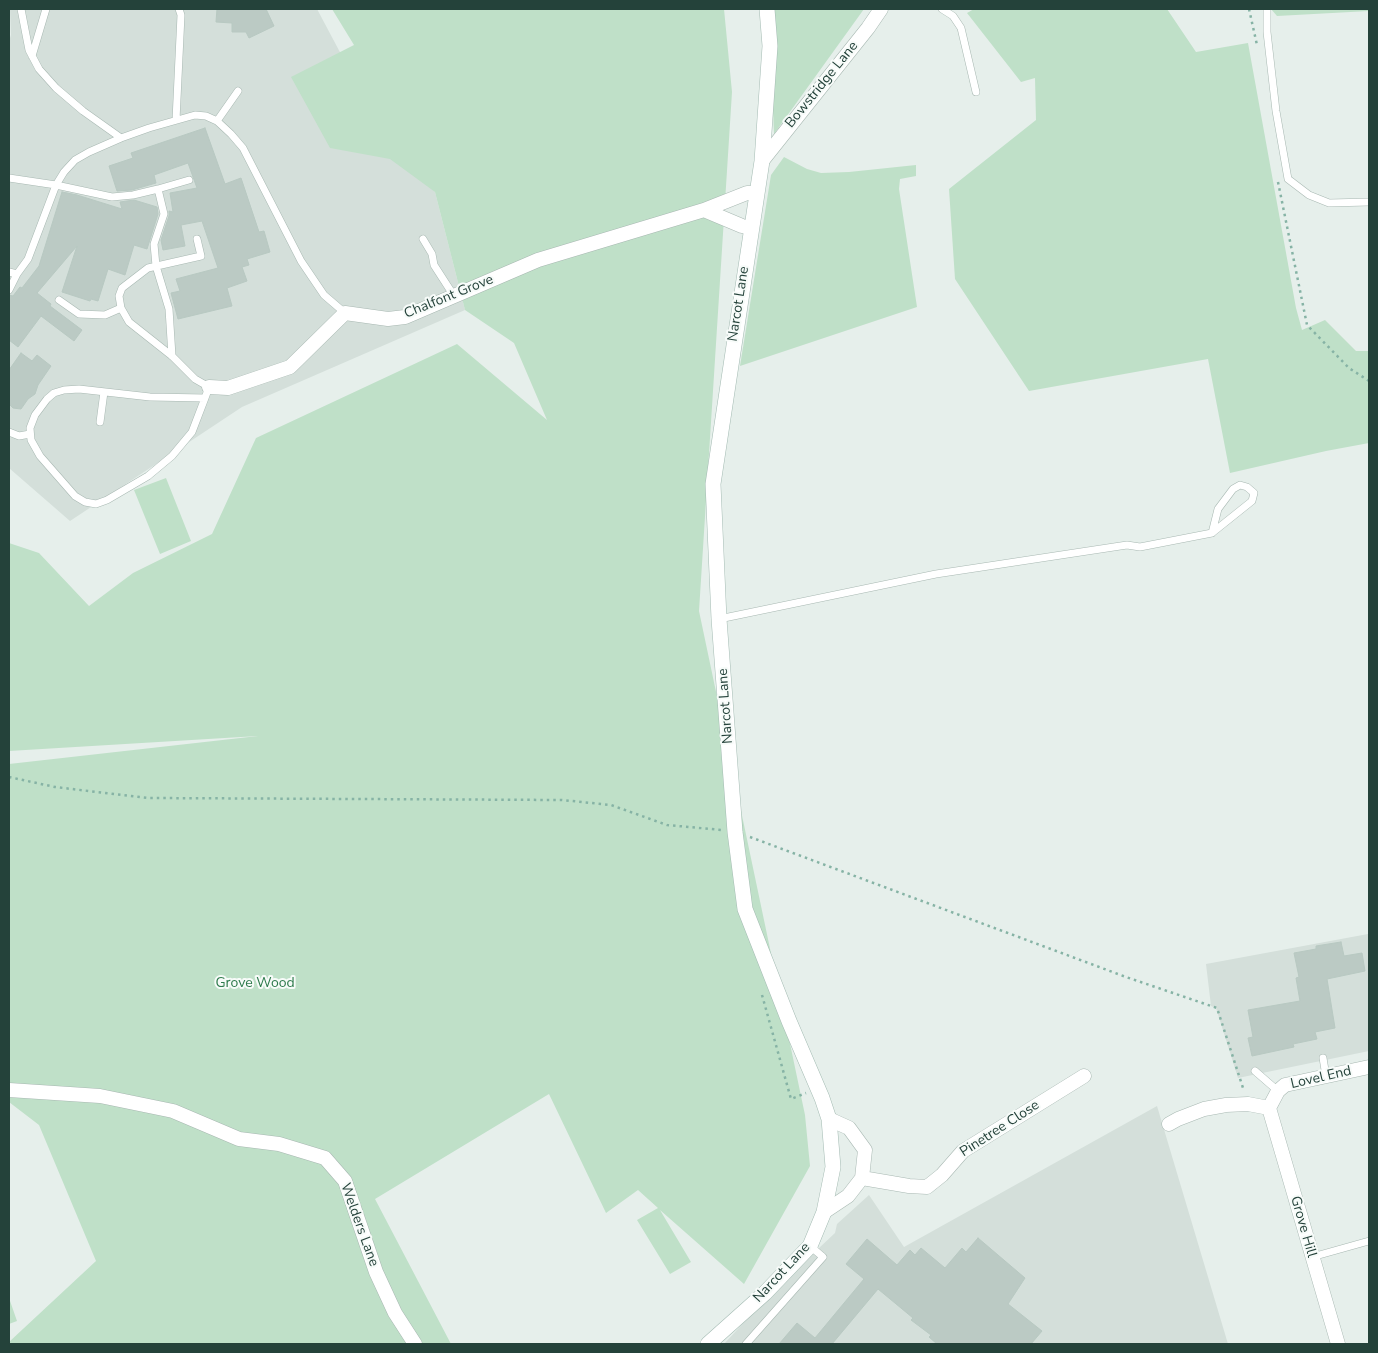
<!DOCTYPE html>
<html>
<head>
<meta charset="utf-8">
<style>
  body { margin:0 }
  #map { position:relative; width:1378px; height:1353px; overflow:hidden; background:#e6efeb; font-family:"Nunito Sans",sans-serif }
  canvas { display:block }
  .frame { position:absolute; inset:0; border:10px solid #24423a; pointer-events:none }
</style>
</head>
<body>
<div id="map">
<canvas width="1378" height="1353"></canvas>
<div class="frame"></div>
</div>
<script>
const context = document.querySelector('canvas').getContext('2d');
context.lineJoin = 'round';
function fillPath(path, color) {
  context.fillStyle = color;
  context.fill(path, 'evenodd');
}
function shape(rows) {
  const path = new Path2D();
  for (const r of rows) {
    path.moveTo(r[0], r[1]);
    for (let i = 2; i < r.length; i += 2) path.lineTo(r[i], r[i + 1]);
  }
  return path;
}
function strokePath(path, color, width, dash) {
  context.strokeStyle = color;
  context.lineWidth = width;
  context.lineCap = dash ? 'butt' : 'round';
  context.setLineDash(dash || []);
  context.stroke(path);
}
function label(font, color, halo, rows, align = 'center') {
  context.font = font + ' "Nunito Sans",sans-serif';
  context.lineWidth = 4;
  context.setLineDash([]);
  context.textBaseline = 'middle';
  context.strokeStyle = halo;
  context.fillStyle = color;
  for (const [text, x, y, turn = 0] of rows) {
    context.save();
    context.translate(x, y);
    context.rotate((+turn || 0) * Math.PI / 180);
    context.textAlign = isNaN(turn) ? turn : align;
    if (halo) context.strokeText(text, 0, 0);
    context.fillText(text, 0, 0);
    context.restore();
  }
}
const built = shape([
  [10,9,317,9,342,56,435,192,465,310,242,407,70,521,9,468,9,41,11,35],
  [1368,934,1369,1051,1238,1078,1216,1008,1211,1006,1206,964],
  [1157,1106,1228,1344,724,1344,771,1293,835,1233,837,1224,869,1195,904,1247]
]);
const green = shape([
  [332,9,724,9,732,92,699,611,805,1115,810,1166,744,1284,660,1210,691,1262,670,1274,637,1220,658,1208,638,1190,606,1213,549,1094,375,1199,451,1344,9,1344,9,1342,96,1261,39,1125,9,1102,9,764,258,736,9,751,9,543,39,553,89,606,133,573,212,534,256,438,457,344,547,420,514,343,465,310,435,192,390,159,330,148,291,77,354,45],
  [769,9,864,9,774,134],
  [974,9,1167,9,1196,52,1248,43,1296,308,1302,330,1325,320,1356,351,1369,351,1369,443,1326,451,1230,473,1208,359,1029,391,955,279,949,189,1036,120,1035,78,1021,82,967,13],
  [1271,9,1369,9,1369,11,1277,16],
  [784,157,807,169,821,173,849,172,916,165,916,176,900,179,899,189,917,307,740,366,771,175],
  [166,478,191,541,160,554,134,490],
  [9,1298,17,1321,9,1324]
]);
const building = shape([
  [217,9,266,9,274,26,249,38,246,32,232,32,232,23,216,22,217,9],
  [205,128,225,184,241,178,259,232,264,231,270,252,247,259,249,265,242,267,247,281,227,288,232,306,178,319,171,293,180,291,176,279,218,268,202,221,181,225,185,246,163,250,161,240,169,216,169,211,173,212,170,193,197,188,188,163,154,175,156,183,132,190,117,191,109,166,133,158,131,153,205,128],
  [62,192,77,195,122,209,120,202,134,200,157,207,158,214,147,249,134,245,125,275,108,269,98,301,91,299,90,301,62,292,77,246,37,293,51,304,50,306,82,330,74,341,41,316,18,347,9,340,9,295,13,296,20,287,22,288,39,266,62,192],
  [21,353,32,361,37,355,51,366,38,385,35,394,28,399,21,409,13,408,9,404,9,370,21,353],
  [1341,942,1344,956,1362,953,1365,971,1327,979,1335,1028,1315,1032,1317,1039,1293,1044,1294,1047,1252,1056,1248,1038,1253,1037,1248,1010,1300,1001,1296,978,1299,977,1294,953,1316,949,1316,946,1341,942],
  [978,1238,1025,1278,1008,1304,1042,1331,1031,1344,937,1344,929,1337,931,1335,911,1320,913,1318,878,1289,832,1344,779,1344,797,1323,815,1338,864,1279,846,1264,867,1239,897,1265,910,1250,915,1255,921,1248,945,1268,962,1248,966,1252,978,1238]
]);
const path = shape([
  [1249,9,1257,45],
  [1278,182,1307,325,1349,368,1369,381],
  [9,777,55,787,148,798,562,800,611,805,667,825,722,830],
  [750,837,1126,977,1217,1008,1244,1091],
  [762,995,791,1099,806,1093]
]);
const lane = shape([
  [21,9,29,50,39,69,56,88,83,111,121,138],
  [942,9,953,16,961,28,976,92],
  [1267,9,1267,32,1276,111,1288,179,1309,195,1329,203,1369,202],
  [32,56,46,9],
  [176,120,181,15,179,9],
  [217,121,238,91],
  [9,178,56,185,112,197,133,195,158,189,164,214,154,244,156,266,169,309,172,356],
  [158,189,189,180],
  [197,239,201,256,148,268,122,288,119,296,121,308,129,322,172,356,195,379,209,387,205,398,192,432,172,456,148,476,107,500,96,504,85,502,75,496,40,456,31,440,30,428,35,415,47,399,54,393,64,390,79,389,150,397,205,398],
  [423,239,432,254,434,265,454,296],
  [9,272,17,274,28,259,56,185,64,172,75,160,89,152,121,138,149,128,195,115,206,116,217,121,231,134,243,148,301,261,324,295,345,313],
  [9,290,17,274],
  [59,300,79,314,105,315,121,308],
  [100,422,104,392],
  [9,432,19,436,30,434],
  [719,619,936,574,1127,545,1140,547,1212,533,1252,501,1254,493,1247,487,1240,485,1233,489,1218,509,1212,533],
  [1323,1058,1326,1076],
  [1255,1071,1278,1091],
  [1312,1257,1369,1241],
  [746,1344,823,1257,810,1246]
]);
const street = shape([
  [762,161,868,28,881,9],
  [751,228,742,226,704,210,747,193,756,193],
  [209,387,228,388,290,367,345,313,388,319,405,317,538,260,704,210],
  [9,1090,100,1096,173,1111,239,1139,279,1144,325,1158,345,1181,376,1272,395,1313,415,1344],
  [1269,1108,1338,1344],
  [1169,1124,1178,1119,1204,1109,1226,1105,1248,1104,1269,1108,1278,1091,1285,1085,1369,1067],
  [862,1178,909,1186,927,1187,942,1175,963,1151,1084,1076],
  [824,1212,848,1196,862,1178,865,1150,849,1128,829,1119]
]);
const secondary = shape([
  [708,1344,765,1293,810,1246,824,1212,833,1167,829,1119,822,1098,789,1021,745,909,735,832,719,619,713,484,762,161,770,46,767,9]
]);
const streetNames = [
  ["Bowstridge Lane",822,85,-51],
  ["Chalfont Grove",449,297,-22],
  ["Narcot Lane",739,304,-81],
  ["Narcot Lane",726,706,-94],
  ["Lovel End",1321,1078,-13],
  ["Pinetree Close",1000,1129,-33],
  ["Welders Lane",359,1225,70],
  ["Grove Hill",1303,1227,74],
  ["Narcot Lane",782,1273,-47]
];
const parkNames = [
  ["Grove Wood",255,984]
];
fillPath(built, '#d4dfda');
fillPath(green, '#bfe0c8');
fillPath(building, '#bbcac4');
strokePath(building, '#b8c9c2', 1);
strokePath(lane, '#a8b8b2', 8);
strokePath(street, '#a8b8b2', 15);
strokePath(secondary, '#a4bbb3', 16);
strokePath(path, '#86b3a5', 2.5, [2.5, 4]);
strokePath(lane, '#fff', 7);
strokePath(street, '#fff', 14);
strokePath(secondary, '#fff', 15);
label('14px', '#24423a', '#f7fbf9', streetNames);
label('14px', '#2d7a4b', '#f7fbf9', parkNames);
</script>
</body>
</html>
